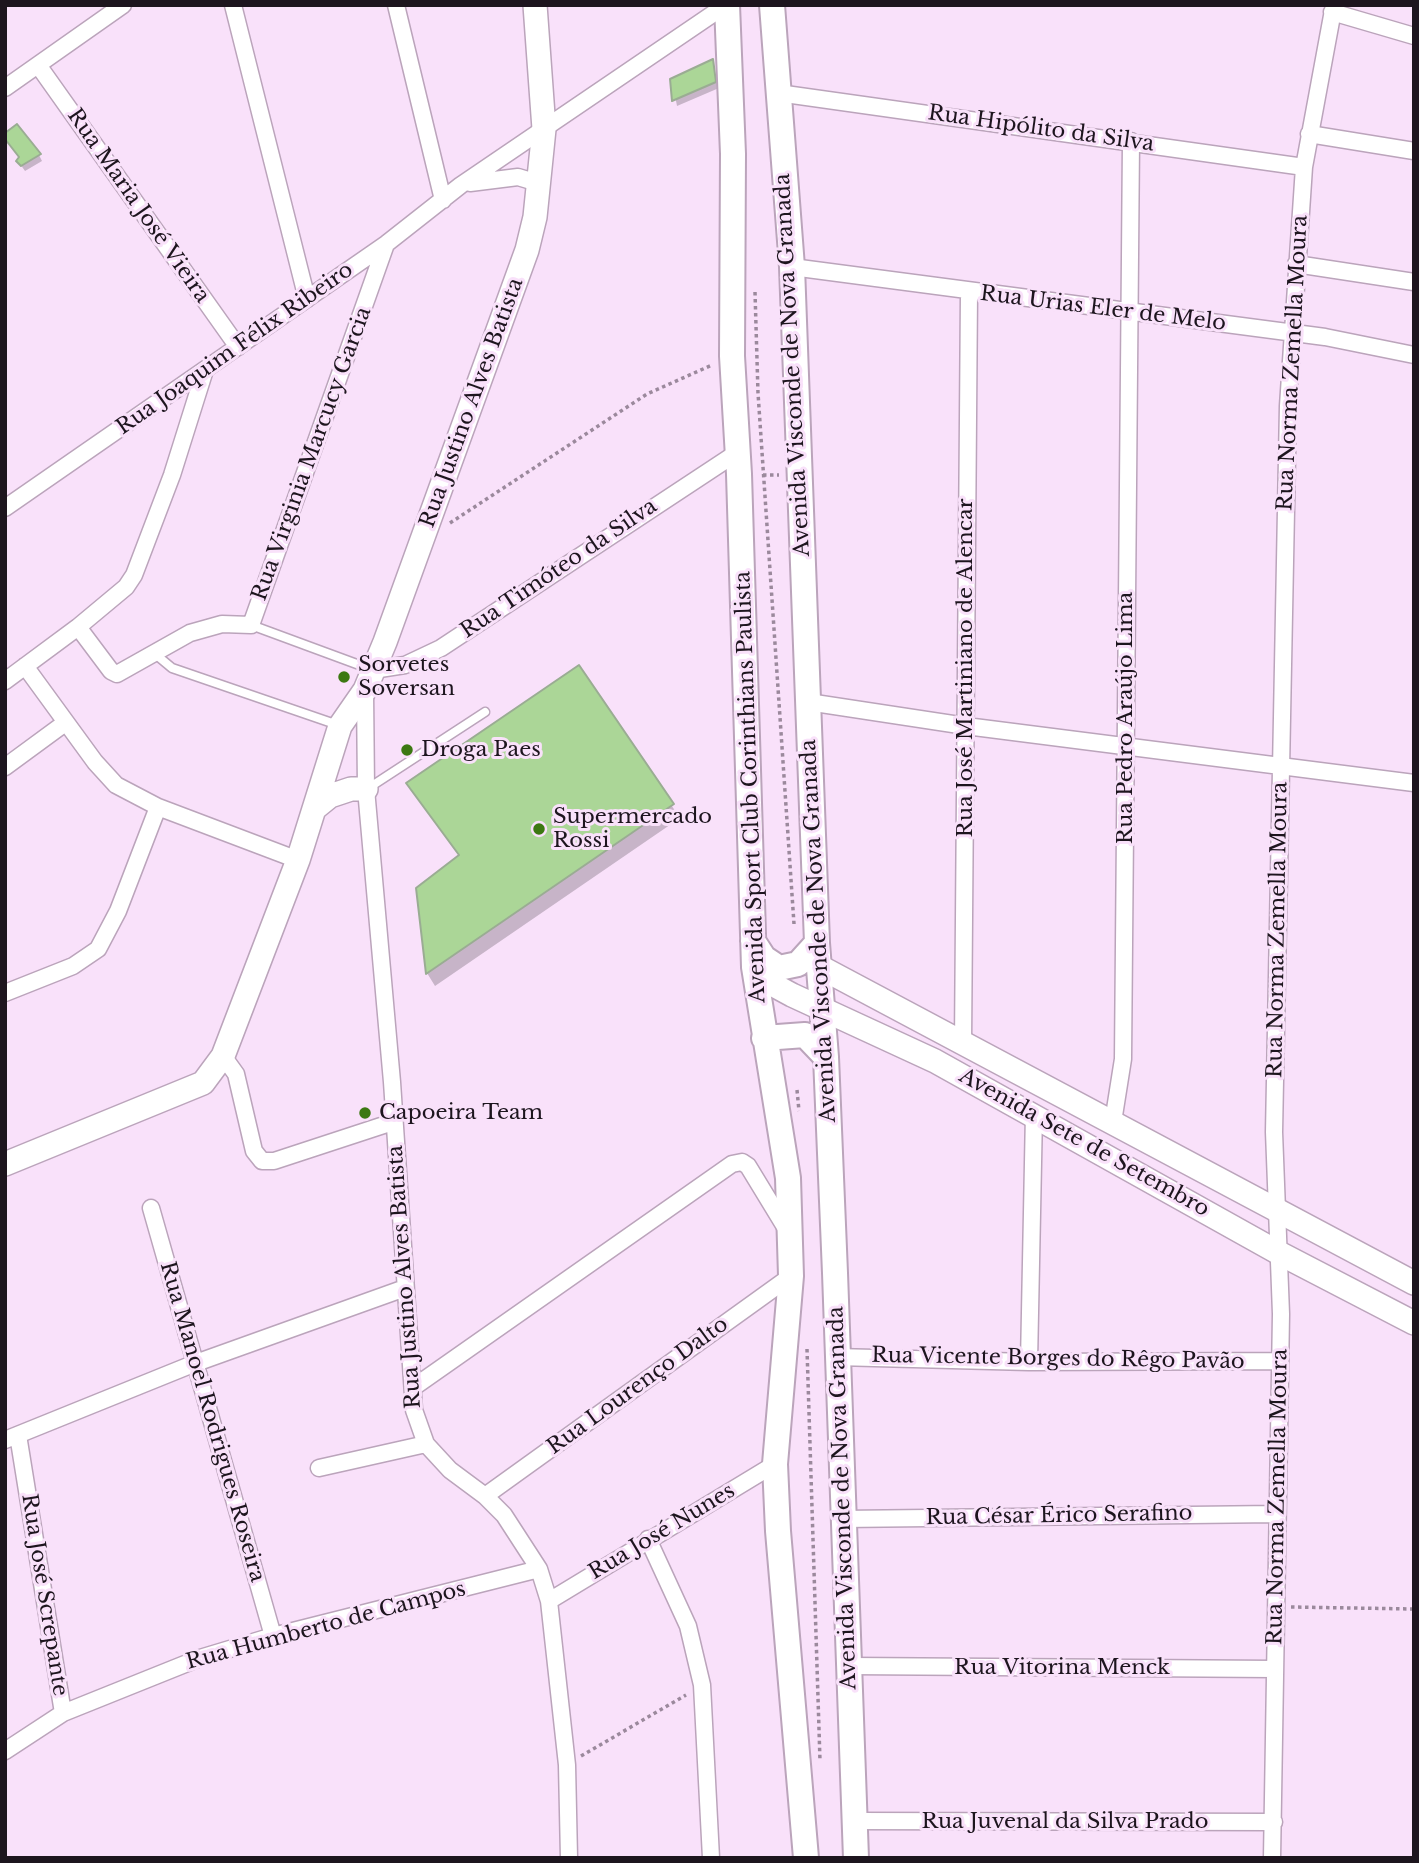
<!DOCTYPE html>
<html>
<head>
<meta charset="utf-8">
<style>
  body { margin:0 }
  #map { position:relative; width:1419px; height:1863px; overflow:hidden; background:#f9e1fa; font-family:"Libre Baskerville",serif }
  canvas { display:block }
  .frame { position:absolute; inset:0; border:7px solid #1d151e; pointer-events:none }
</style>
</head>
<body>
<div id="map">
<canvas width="1419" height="1863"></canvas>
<div class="frame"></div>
</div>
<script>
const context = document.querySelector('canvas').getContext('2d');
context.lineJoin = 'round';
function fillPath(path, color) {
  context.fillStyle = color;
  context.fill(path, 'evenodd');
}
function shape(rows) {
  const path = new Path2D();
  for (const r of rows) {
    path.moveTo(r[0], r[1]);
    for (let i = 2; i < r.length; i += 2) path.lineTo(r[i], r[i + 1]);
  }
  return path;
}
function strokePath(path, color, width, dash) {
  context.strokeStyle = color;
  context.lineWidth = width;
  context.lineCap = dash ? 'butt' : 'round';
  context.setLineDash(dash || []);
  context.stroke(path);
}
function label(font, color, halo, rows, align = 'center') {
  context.font = font + ' "Libre Baskerville",serif';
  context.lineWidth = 6;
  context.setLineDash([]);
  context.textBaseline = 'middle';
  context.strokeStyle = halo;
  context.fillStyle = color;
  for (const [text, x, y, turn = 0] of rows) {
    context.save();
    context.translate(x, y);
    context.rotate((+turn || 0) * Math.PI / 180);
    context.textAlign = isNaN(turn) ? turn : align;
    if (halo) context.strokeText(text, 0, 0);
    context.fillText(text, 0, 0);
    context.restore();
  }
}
const shadow = shape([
  [712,62,719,88,677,106,672,80],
  [39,155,42,161,25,171,18,161],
  [578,668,680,818,435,986,427,973,417,889,460,856]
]);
const building = shape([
  [713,59,716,82,672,101,670,79,713,59],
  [17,124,41,154,21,166,16,161,19,157,5,139,5,133,17,124],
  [579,665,674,804,426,974,416,888,459,855,406,783,579,665]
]);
const path = shape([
  [755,292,758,393,794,924],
  [763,475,779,475],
  [450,523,647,394,712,365],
  [797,1090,799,1111],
  [807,1349,820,1761],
  [1291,1607,1414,1609],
  [581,1756,686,1695]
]);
const lane = shape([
  [251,625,373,670],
  [154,653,172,668,338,725],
  [367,789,485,712]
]);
const street = shape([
  [233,5,307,299],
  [396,5,443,200],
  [1332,12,1414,36],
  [38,65,238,347],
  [5,88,123,5],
  [778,93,1304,167],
  [1309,134,1414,151],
  [470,183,518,177,538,183],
  [1296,264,1414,282],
  [792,267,1325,337,1414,355],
  [5,508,386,244,461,185,726,5],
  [78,627,111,671,117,674,190,633,222,624,251,625,386,244],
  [25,666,95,762,116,785,158,807,298,860],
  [373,670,405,665,441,648,738,452],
  [5,681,78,627,126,587,134,575,172,475,205,370],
  [365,692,366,789,392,1082,414,1410,426,1444,450,1470,485,1496,504,1515,539,1569,549,1601,567,1765,569,1858],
  [808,702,966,726,1414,783],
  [5,767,65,723],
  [5,993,73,966,98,949,118,911,158,807],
  [963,1042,969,293],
  [223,1056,236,1074,254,1151,262,1161,274,1161,393,1122],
  [1113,1122,1123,1059,1131,141],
  [151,1208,273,1636],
  [836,1357,1029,1362,1279,1361],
  [1029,1362,1034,1113],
  [414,1387,732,1164,742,1162,748,1166,787,1230],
  [18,1435,63,1713],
  [5,1440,193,1364,405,1288],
  [319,1468,426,1444],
  [485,1496,791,1276],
  [842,1519,1276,1514],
  [648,1539,688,1626,702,1685,711,1858],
  [549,1601,775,1464],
  [850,1666,1275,1669],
  [5,1751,63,1713,200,1658,273,1636,539,1569],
  [856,1821,1274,1822],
  [1272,1858,1281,1314,1274,1132,1288,406,1304,167,1334,5]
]);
const secondary = shape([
  [314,809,330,796,351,789,366,789],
  [754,967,768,982,792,995,935,1061,1279,1253,1414,1323],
  [820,967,1414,1283],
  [5,1164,203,1083,223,1056,298,860,340,726,365,690,385,642,527,250,535,217,544,129,535,5]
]);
const primary = shape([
  [727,5,733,154,732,356,739,474,754,967,788,1178,791,1276,775,1464,778,1531,806,1858],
  [772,5,792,267,817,943,826,1057,835,1273,856,1858],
  [753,941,764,958,779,968,798,964,817,943],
  [764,1038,805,1035,826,1057]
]);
const markers = [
  [344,677,7,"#3c7812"],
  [407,750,7,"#3c7812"],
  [539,829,7,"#3c7812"],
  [365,1113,7,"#3c7812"]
];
const streetNames = [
  ["Rua Hipólito da Silva",1041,129,8],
  ["Rua Maria José Vieira",138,206,55],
  ["Rua Urias Eler de Melo",1103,309,7],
  ["Rua Joaquim Félix Ribeiro",235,349,-35],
  ["Rua Norma Zemella Moura",1293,363,-87],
  ["Avenida Visconde de Nova Granada",793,365,-93],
  ["Rua Justino Alves Batista",472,403,-70],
  ["Rua Virginia Marcucy Garcia",312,454,-70],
  ["Rua Timóteo da Silva",559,569,-34],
  ["Rua José Martiniano de Alencar",966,668,-90],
  ["Rua Pedro Araújo Lima",1126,718,-90],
  ["Avenida Sport Club Corinthians Paulista",751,787,-92],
  ["Rua Norma Zemella Moura",1278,930,-89],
  ["Avenida Visconde de Nova Granada",819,931,-93],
  ["Avenida Sete de Setembro",1084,1143,29],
  ["Rua Justino Alves Batista",405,1277,-94],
  ["Rua Vicente Borges do Rêgo Pavão",1058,1359,1],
  ["Rua Lourenço Dalto",638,1386,-36],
  ["Rua Manoel Rodrigues Roseira",212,1422,74],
  ["Rua Norma Zemella Moura",1278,1497,-89],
  ["Avenida Visconde de Nova Granada",843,1498,-92],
  ["Rua César Érico Serafino",1059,1516,-1],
  ["Rua José Nunes",662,1532,-31],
  ["Rua José Screpante",44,1595,81],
  ["Rua Humberto de Campos",326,1626,-15],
  ["Rua Vitorina Menck",1062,1668],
  ["Rua Juvenal da Silva Prado",1065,1822]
];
const poiNames = [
  ["Sorvetes",358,665],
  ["Soversan",358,689],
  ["Droga Paes",421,750],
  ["Supermercado",553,817],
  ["Rossi",553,841],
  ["Capoeira Team",379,1113]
];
fillPath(shadow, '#0003');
fillPath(building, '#abd697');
strokePath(building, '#9aac93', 2);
strokePath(lane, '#bba4bb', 11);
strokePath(street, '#bba4bb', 19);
strokePath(secondary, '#bba4bb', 26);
strokePath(primary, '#bba4bb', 28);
strokePath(path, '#9b899c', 3.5, [3.5, 3.5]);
strokePath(lane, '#fff', 8);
strokePath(street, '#fff', 16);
strokePath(secondary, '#fff', 23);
strokePath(primary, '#fff', 24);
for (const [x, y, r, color] of markers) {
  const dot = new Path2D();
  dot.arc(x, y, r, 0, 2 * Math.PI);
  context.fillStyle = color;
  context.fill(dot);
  strokePath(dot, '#f9e1fa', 2.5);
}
label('21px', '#1d151e', '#f9e1fa', streetNames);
label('21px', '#1d151e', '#f9e1fa', poiNames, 'left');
</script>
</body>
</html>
